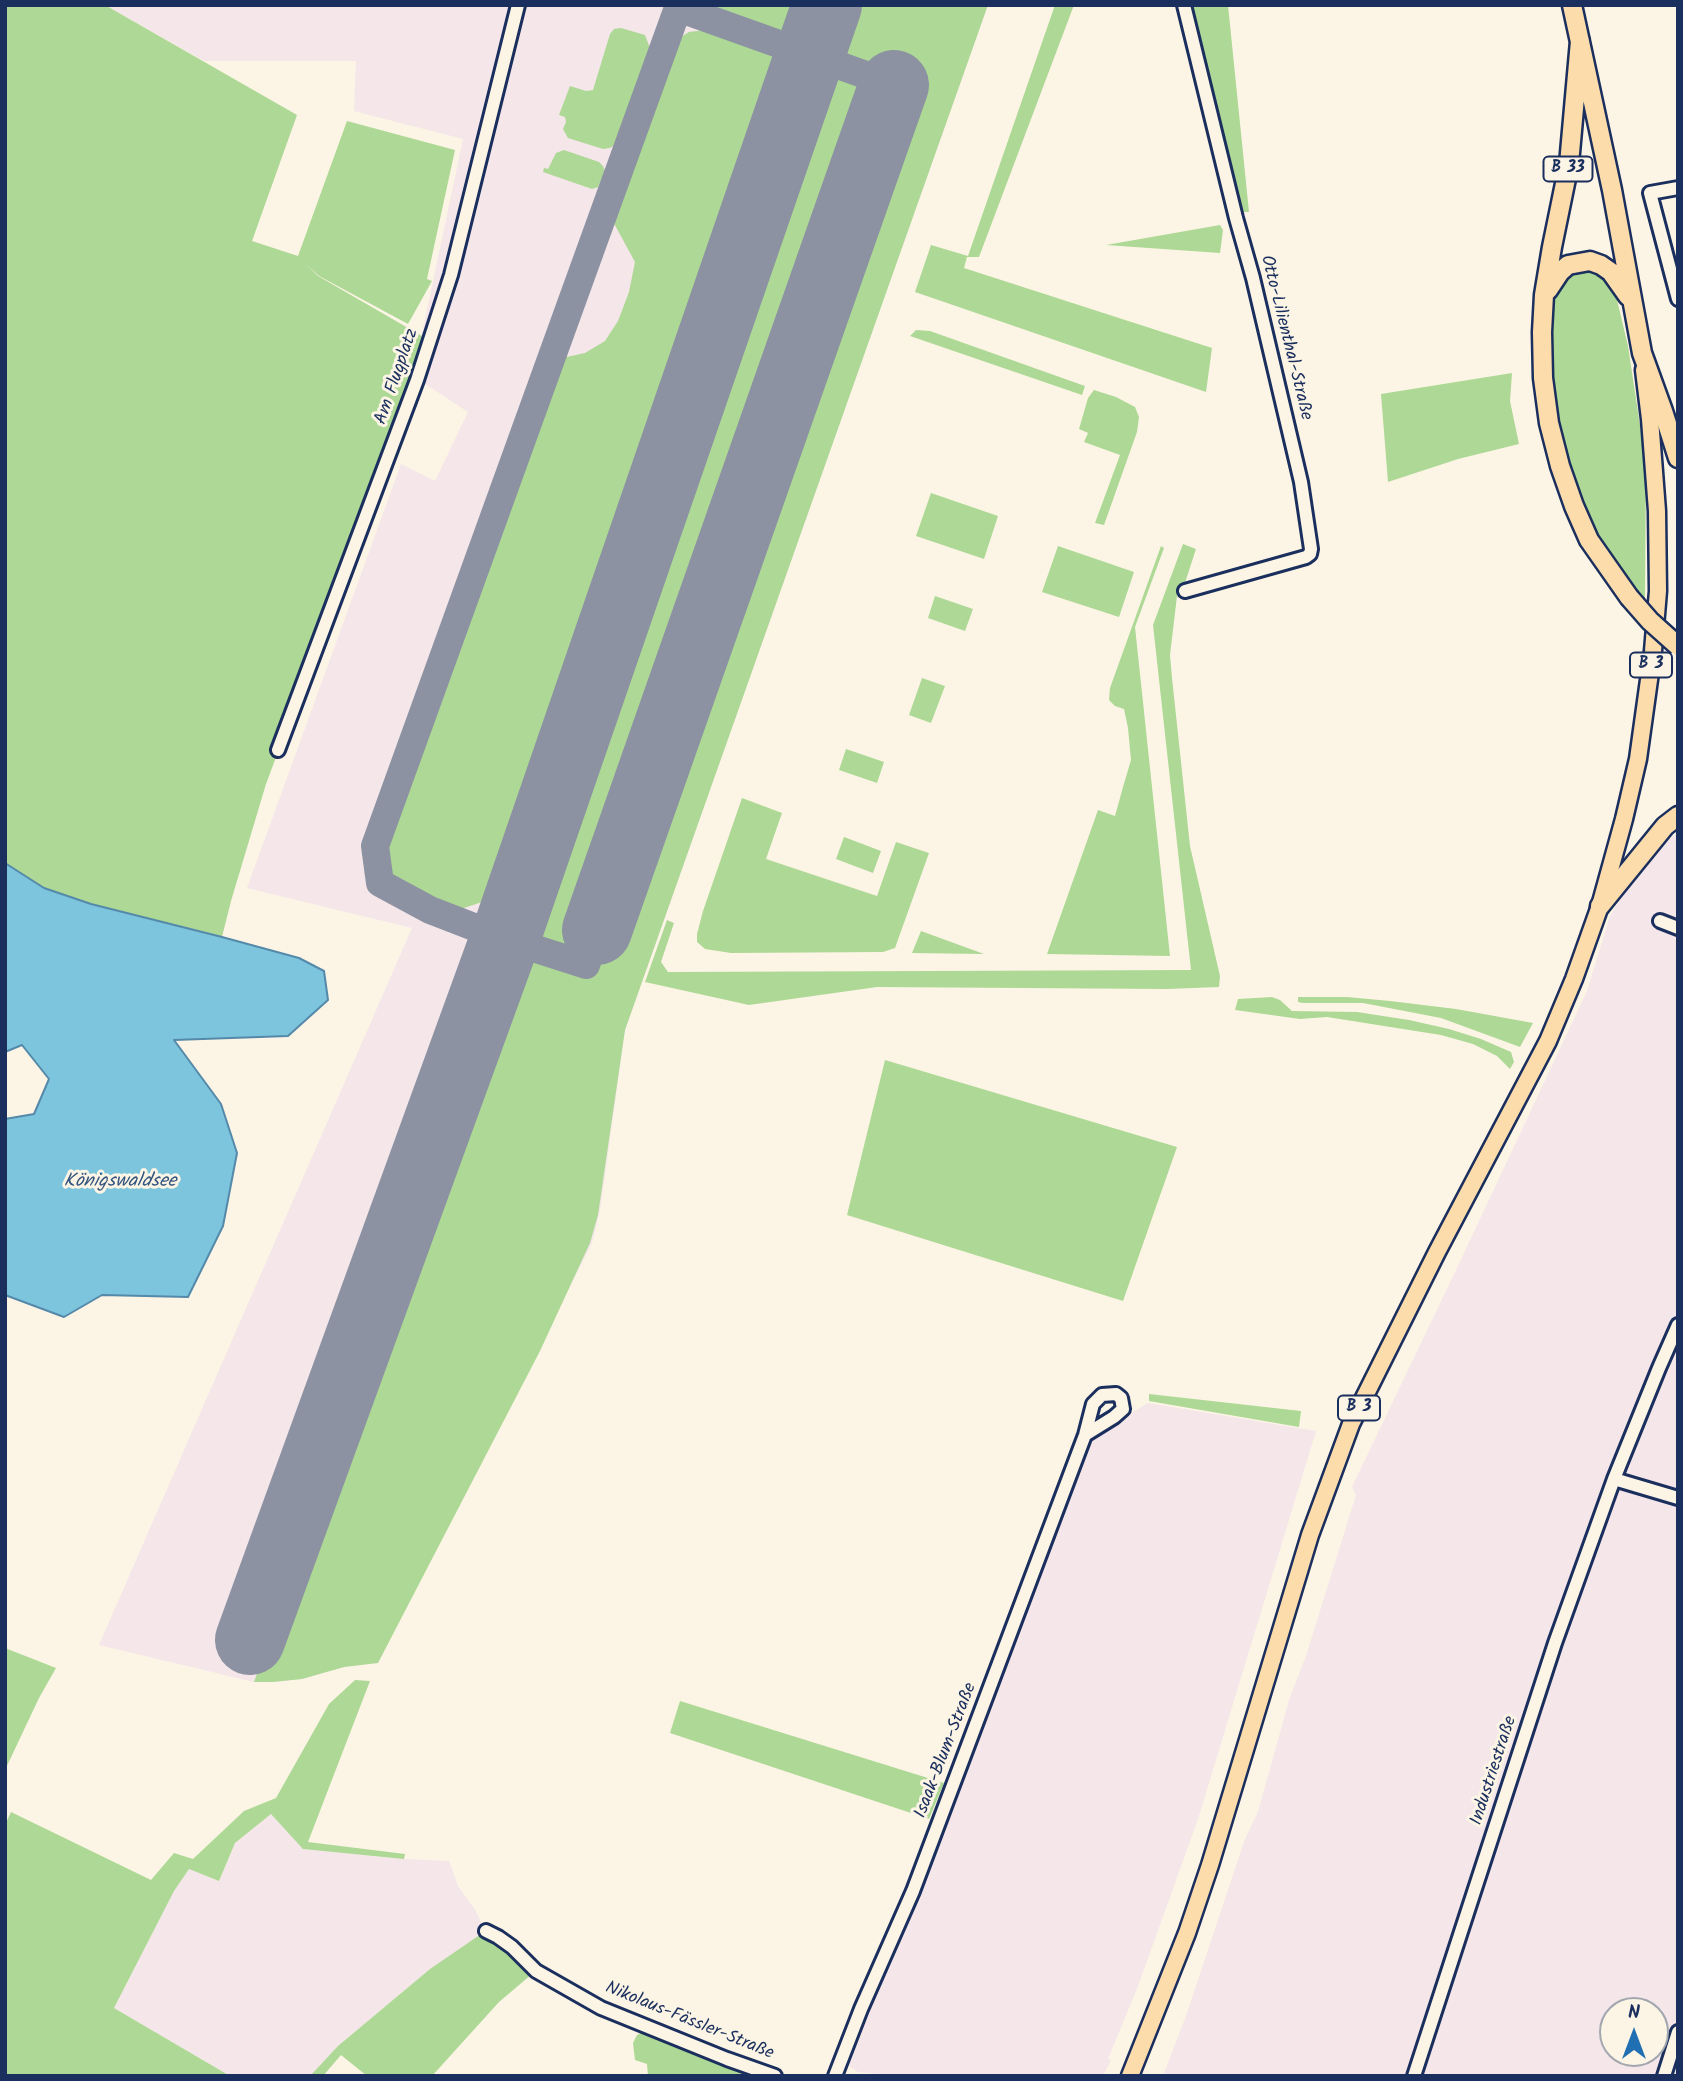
<!DOCTYPE html>
<html>
<head>
<meta charset="utf-8">
<style>
  body { margin:0 }
  #map { position:relative; width:1683px; height:2081px; overflow:hidden; background:#fcf5e5; font-family:Kalam,sans-serif }
  canvas { display:block }
  .frame { position:absolute; inset:0; border:7px solid #1b2f5e; pointer-events:none }
  .north { position:absolute; left:1599px; top:1997px; width:70px; height:70px; box-sizing:border-box; background:#fcf5e5; border:2px solid #a2a6af; border-radius:50%; rotate:0deg; font-size:19px; font-weight:700; line-height:28px; text-align:center; color:#1b2f5e }
  .north::after { content:''; display:block; margin:auto; width:24px; height:32px; background:#1f6fb2; clip-path:polygon(50% 0,100% 100%,50% 72%,0 100%) }
</style>
</head>
<body>
<div id="map">
<canvas width="1683" height="2081"></canvas>
<div class="frame"></div>
<div class="north">N</div>
</div>
<script>
const context = document.querySelector('canvas').getContext('2d');
context.lineJoin = 'round';
function fillPath(path, color) {
  context.fillStyle = color;
  context.fill(path, 'evenodd');
}
function shape(rows) {
  const path = new Path2D();
  for (const r of rows) {
    path.moveTo(r[0], r[1]);
    for (let i = 2; i < r.length; i += 2) path.lineTo(r[i], r[i + 1]);
  }
  return path;
}
function strokePath(path, color, width, dash) {
  context.strokeStyle = color;
  context.lineWidth = width;
  context.lineCap = dash ? 'butt' : 'round';
  context.setLineDash(dash || []);
  context.stroke(path);
}
function label(font, color, halo, rows, align = 'center') {
  context.font = font + ' Kalam,sans-serif';
  context.lineWidth = 6;
  context.setLineDash([]);
  context.textBaseline = 'middle';
  context.strokeStyle = halo;
  context.fillStyle = color;
  for (const [text, x, y, turn = 0] of rows) {
    context.save();
    context.translate(x, y);
    context.rotate((+turn || 0) * Math.PI / 180);
    context.textAlign = isNaN(turn) ? turn : align;
    if (halo) context.strokeText(text, 0, 0);
    context.fillText(text, 0, 0);
    context.restore();
  }
}
const built = shape([
  [105,5,988,5,625,1030,600,1211,592,1243,378,1663,344,1667,302,1679,273,1682,254,1682,99,1645,412,928,247,888,401,464,435,481,468,412,413,376,463,139,354,111,356,61,204,61],
  [1678,832,1678,2076,1163,2076,1186,2016,1245,1839,1258,1812,1289,1700,1306,1656,1356,1495,1352,1487,1457,1268,1587,991,1610,916,1643,862],
  [1613,2011,1655,2011,1655,2053,1613,2053],
  [1148,1403,1316,1431,1198,1819,1138,1986,1108,2059,1111,2060,1103,2076,896,2076,858,2072,850,2067,849,2054,1088,1444,1098,1433],
  [271,1814,304,1849,404,1859,449,1861,458,1886,474,1908,486,1931,430,1969,338,2046,310,2076,230,2076,114,2008,174,1891,189,1869,219,1881,235,1843]
]);
const green = shape([
  [5,5,105,5,297,115,252,241,298,256,347,121,455,150,427,279,432,281,408,324,319,276,307,265,318,276,422,336,407,406,266,784,231,901,222,937,91,904,44,888,5,863],
  [706,5,811,5,801,36,793,41,778,39,723,18,710,11],
  [844,5,988,5,625,1030,598,1215,590,1243,540,1351,378,1663,344,1667,302,1679,273,1682,254,1682,439,1168],
  [1055,5,1074,5,979,257,967,257,964,268,1212,348,1206,392,915,292,931,245,968,256],
  [1189,5,1228,5,1249,212,1244,212,1239,199,1214,93],
  [621,28,645,35,650,48,617,144,610,148,603,149,568,138,563,129,566,122,565,117,559,115,570,86,586,91,593,90,610,34,614,29],
  [713,29,758,43,771,52,778,60,783,79,779,93,497,897,461,909,393,878,384,845,553,360,585,353,605,341,618,321,629,292,635,262,610,216,613,202,668,45,689,32],
  [564,150,599,162,603,166,605,171,598,187,592,189,543,172,544,168,548,169,556,153],
  [1220,225,1223,230,1220,253,1106,245],
  [1588,265,1613,283,1628,346,1646,465,1645,599,1625,576,1601,540,1575,492,1559,438,1548,373,1554,291,1561,275],
  [916,330,930,331,1085,386,1082,395,910,336],
  [1512,373,1510,401,1519,444,1458,459,1388,482,1381,394],
  [1094,390,1116,397,1135,407,1139,417,1137,432,1104,525,1095,523,1120,455,1084,442,1088,433,1079,429,1088,398],
  [931,493,998,516,984,559,916,536],
  [1183,544,1196,549,1184,586,1177,596,1170,655,1172,678,1190,846,1220,976,1219,987,1167,989,877,987,749,1005,645,982,667,920,674,923,661,962,668,972,1191,970,1153,625],
  [1058,546,1134,572,1119,617,1042,592],
  [1161,546,1164,548,1135,627,1170,956,1047,954,1098,810,1115,816,1123,787,1131,760,1128,728,1124,709,1115,706,1109,700,1110,688],
  [935,596,973,609,965,631,928,618],
  [922,678,945,686,931,723,909,715],
  [846,749,884,762,877,783,839,770],
  [742,798,782,813,766,859,877,896,896,842,929,853,895,948,883,952,731,953,705,949,697,942,697,934,703,911],
  [844,837,881,851,873,873,836,859],
  [921,931,984,954,912,953],
  [1272,997,1280,1000,1292,1011,1357,1012,1409,1020,1449,1029,1481,1039,1511,1052,1514,1062,1510,1069,1497,1056,1473,1044,1441,1035,1327,1017,1300,1019,1235,1010,1238,999],
  [1298,997,1347,997,1390,1001,1456,1009,1533,1023,1520,1047,1441,1018,1363,1003,1303,1003,1298,1002],
  [885,1060,1177,1147,1123,1301,847,1215],
  [1149,1394,1301,1411,1299,1427,1149,1401],
  [5,1648,56,1668,39,1698,5,1770],
  [355,1680,370,1681,308,1842,405,1854,404,1859,303,1849,271,1814,235,1843,219,1881,189,1869,174,1891,114,2008,230,2076,5,2076,5,1825,11,1812,151,1880,174,1853,193,1859,244,1811,276,1798,329,1704],
  [680,1701,944,1783,929,1819,670,1733],
  [481,1934,503,1947,532,1974,499,2002,432,2076,367,2076,341,2055,323,2076,310,2076,338,2046,430,1969],
  [643,2032,719,2062,760,2076,648,2076,647,2064,635,2060,633,2043,637,2035]
]);
const water = shape([
  [5,863,44,888,91,904,222,937,299,958,324,971,328,1000,288,1036,174,1040,221,1104,237,1153,223,1226,188,1297,102,1295,64,1317,5,1295,5,1119,34,1114,49,1079,22,1045,5,1052,5,863]
]);
const taxiway = shape([
  [678,8,894,85],
  [597,930,586,965,505,939,430,910,380,883,375,846,679,5]
]);
const runway = shape([
  [597,930,894,85],
  [250,1640,505,939,827,5]
]);
const minor = shape([
  [1184,5,1236,218,1253,278,1301,482,1311,549,1310,554,1306,557,1185,591],
  [1678,188,1650,193,1678,299],
  [278,750,417,380,451,275,518,5],
  [1660,921,1678,928],
  [1614,1479,1678,1498],
  [486,1931,498,1937,512,1947,536,1971,601,2008,727,2059,775,2076],
  [835,2076,861,2009,913,1891,1085,1435,1093,1404,1102,1395,1116,1394,1121,1398,1123,1409,1114,1417,1085,1435],
  [1414,2076,1555,1643,1614,1479,1659,1368,1678,1325],
  [1664,2076,1678,2032]
]);
const major = shape([
  [1130,2076,1187,1933,1210,1865,1310,1535,1351,1424,1437,1252,1548,1041,1574,979,1600,906,1624,819,1638,759,1653,651,1658,591,1657,511,1650,419,1644,370]
]);
const highway = shape([
  [1572,5,1612,190,1642,353,1663,411,1678,458],
  [1580,41,1569,164,1552,247,1544,295,1542,332,1543,378,1549,423,1560,466,1574,506,1589,540,1629,597],
  [1548,290,1560,272,1568,265,1590,261,1601,265,1611,272,1628,296],
  [1600,906,1665,826,1678,816]
]);
const highwayBridge = shape([
  [1629,597,1650,621,1678,646]
]);
const shields = [
  [1568,169,49],
  [1651,665,42],
  [1359,1408,42]
];
const shieldNames = [
  ["B 33",1568,169],
  ["B 3",1651,665],
  ["B 3",1359,1408]
];
const streetNames = [
  ["Otto-Lilienthal-Straße",1285,338,76],
  ["Am Flugplatz",398,377,-71],
  ["Isaak-Blum-Straße",947,1751,-69],
  ["Industriestraße",1495,1771,-72],
  ["Nikolaus-Fässler-Straße",689,2022,22]
];
const waterNames = [
  ["Königswaldsee",120,1183]
];
fillPath(built, '#f4e6e9');
fillPath(green, '#aed895');
fillPath(water, '#7cc5dd');
strokePath(water, '#5589aa', 2);
strokePath(taxiway, '#8c92a2', 28);
strokePath(runway, '#8c92a2', 70);
strokePath(minor, '#1b2f5e', 18);
strokePath(major, '#1b2f5e', 21);
strokePath(highway, '#1b2f5e', 23);
strokePath(minor, '#fcf5e5', 12);
strokePath(major, '#fddcac', 16);
strokePath(highway, '#fddcac', 18);
strokePath(highwayBridge, '#1b2f5e', 23, []);
strokePath(highwayBridge, '#fddcac', 18);
for (const [x, y, w] of shields) {
  const box = new Path2D();
  box.roundRect(x - w / 2, y - 12.5, w, 25, 5);
  context.fillStyle = '#fcf5e5';
  context.fill(box);
  strokePath(box, '#1b2f5e', 2);
}
label('bold 16px', '#1b2f5e', null, shieldNames);
label('18px', '#1b2f5e', '#fcf5e5', streetNames);
label('italic 19px', '#33547e', '#fcf5e5', waterNames);
</script>
</body>
</html>
